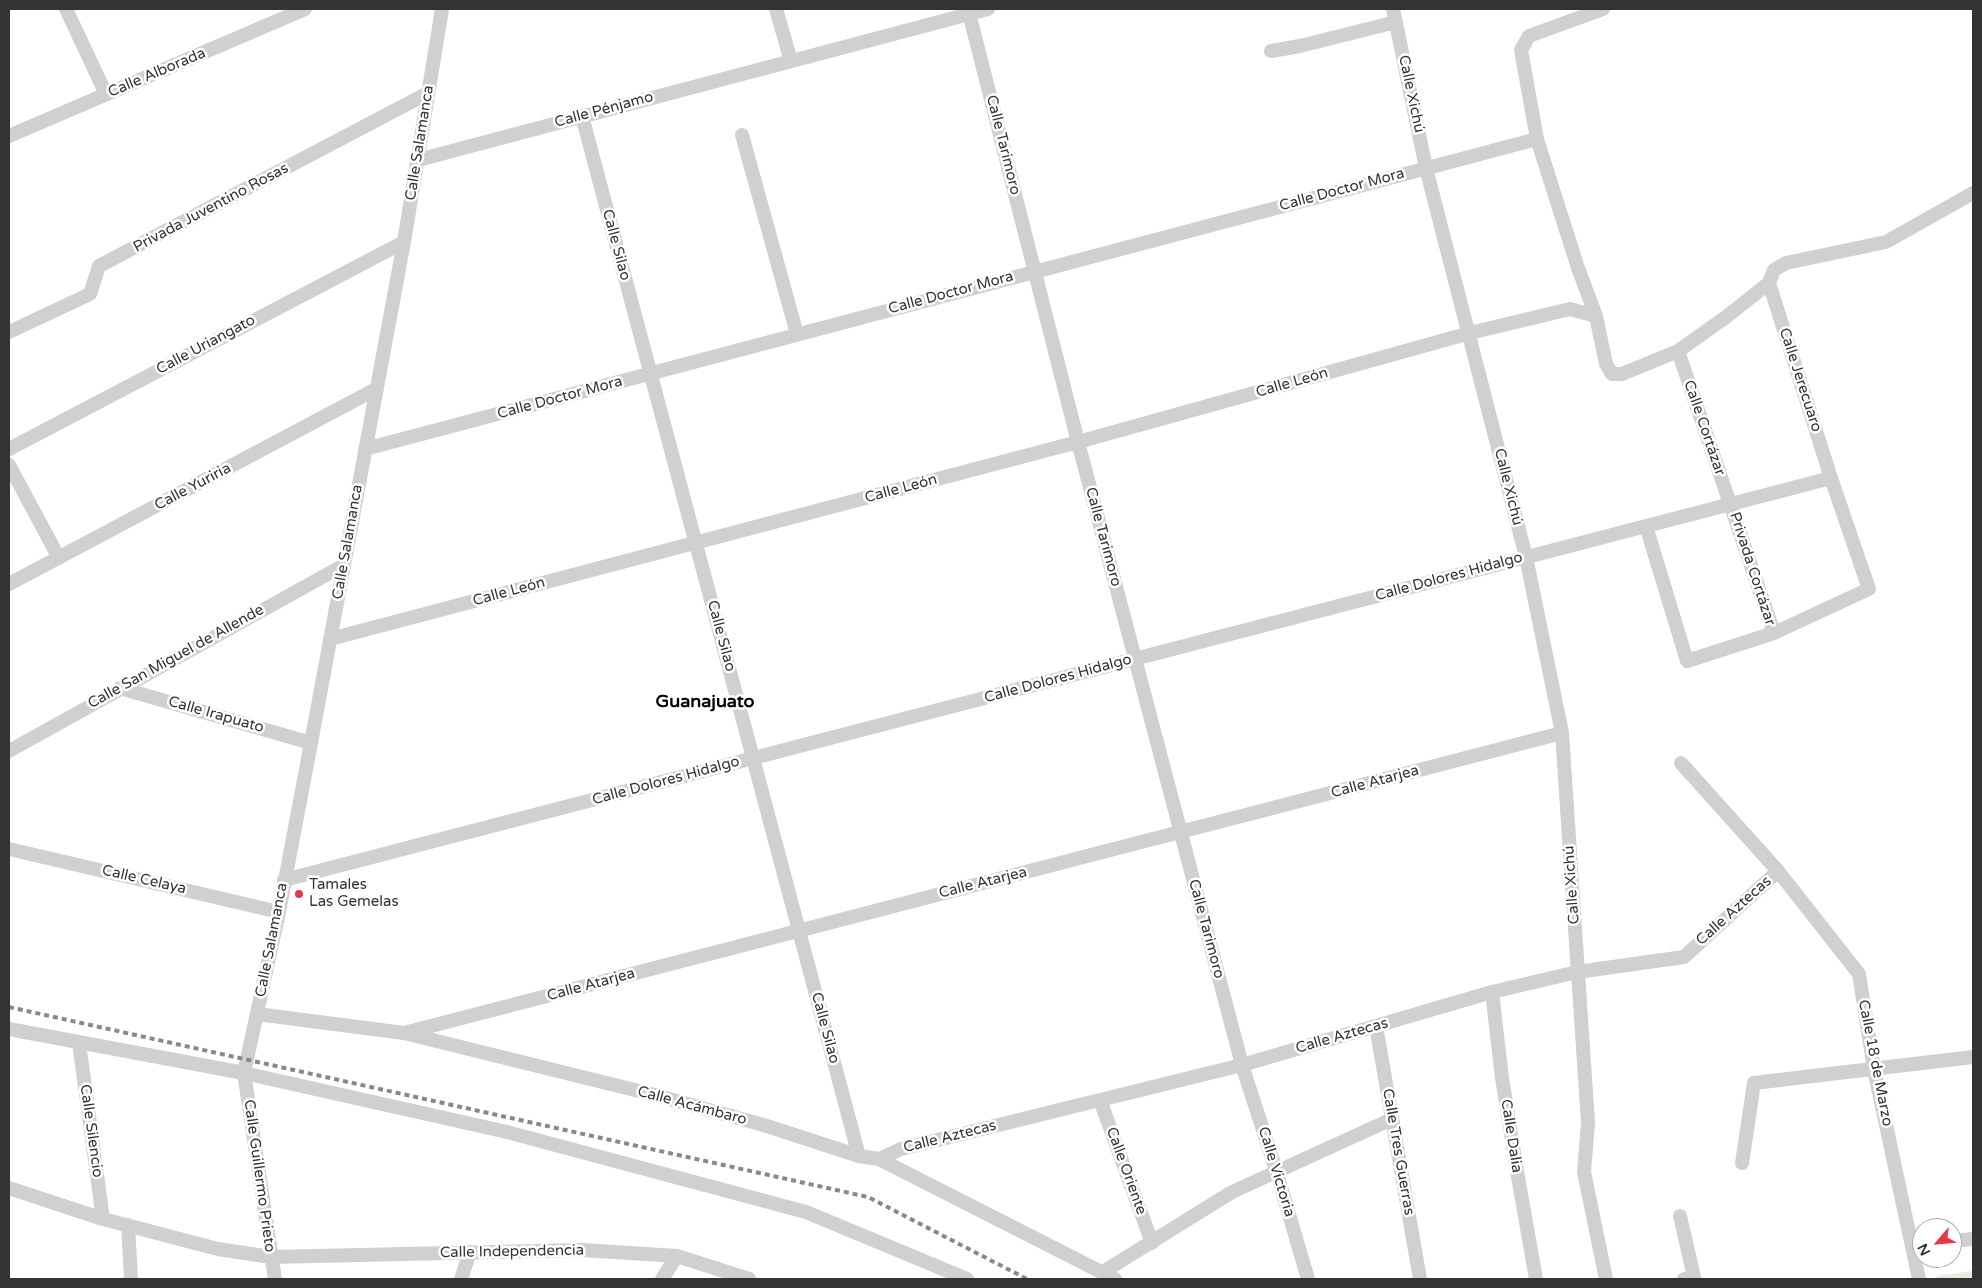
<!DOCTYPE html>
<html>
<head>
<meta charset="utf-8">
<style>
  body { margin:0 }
  #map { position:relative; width:1982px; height:1288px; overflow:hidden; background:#fff; font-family:"Varela Round",sans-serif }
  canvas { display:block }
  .frame { position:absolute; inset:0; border:10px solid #333; pointer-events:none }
  .north { position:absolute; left:1912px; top:1218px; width:50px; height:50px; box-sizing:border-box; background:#fff; border:1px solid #adadad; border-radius:50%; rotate:243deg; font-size:14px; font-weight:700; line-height:20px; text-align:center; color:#333 }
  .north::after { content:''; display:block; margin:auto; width:18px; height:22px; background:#e63946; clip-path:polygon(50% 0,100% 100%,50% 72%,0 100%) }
</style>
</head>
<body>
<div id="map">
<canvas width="1982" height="1288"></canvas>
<div class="frame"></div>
<div class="north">N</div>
</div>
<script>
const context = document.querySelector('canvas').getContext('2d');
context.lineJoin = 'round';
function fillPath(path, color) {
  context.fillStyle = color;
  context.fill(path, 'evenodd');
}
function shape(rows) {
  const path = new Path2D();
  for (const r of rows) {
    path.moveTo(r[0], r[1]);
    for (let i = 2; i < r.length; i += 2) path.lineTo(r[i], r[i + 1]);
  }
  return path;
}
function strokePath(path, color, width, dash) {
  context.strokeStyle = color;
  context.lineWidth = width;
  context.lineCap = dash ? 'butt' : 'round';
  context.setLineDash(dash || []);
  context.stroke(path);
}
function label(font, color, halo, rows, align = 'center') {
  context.font = font + ' "Varela Round",sans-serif';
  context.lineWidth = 5;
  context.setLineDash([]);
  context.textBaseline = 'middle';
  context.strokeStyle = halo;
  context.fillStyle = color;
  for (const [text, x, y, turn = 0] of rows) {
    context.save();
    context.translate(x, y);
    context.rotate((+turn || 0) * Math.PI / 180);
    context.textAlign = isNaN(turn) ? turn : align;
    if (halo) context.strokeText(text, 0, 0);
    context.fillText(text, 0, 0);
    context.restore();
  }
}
const green = shape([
  [1973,1271,1973,1279,1937,1279,1936,1276]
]);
const street = shape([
  [66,9,106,94],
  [776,9,791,61],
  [968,9,1078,442,1242,1065,1276,1170,1308,1279],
  [1393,9,1426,168,1526,557,1562,733,1588,1123,1584,1172,1606,1279],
  [1603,9,1529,36,1521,50,1537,139,1578,268,1596,316,1606,364,1612,374,1622,374,1678,351,1726,317,1769,283,1774,270,1786,263,1886,242,1973,193],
  [1271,51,1300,46,1396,22],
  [582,116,859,1156],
  [742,135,797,334],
  [9,136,305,9],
  [418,160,988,9],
  [9,332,90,294,99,266,428,93],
  [1678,351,1774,633],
  [9,449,404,242],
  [365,449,1537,139],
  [9,465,59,558],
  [1646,526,1687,661,1774,633,1869,589,1831,478,1769,283],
  [9,584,376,389],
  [330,639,1078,442,1470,333,1570,309,1596,316],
  [120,688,311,743],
  [9,751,344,565],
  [1681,763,1778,871,1859,974,1874,1069,1919,1279],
  [9,849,279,912],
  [284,880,1831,478],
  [1492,992,1502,1078,1517,1171,1536,1279],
  [257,1014,404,1033,655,1095,767,1126,859,1156,879,1159,1115,1279],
  [1376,1026,1420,1279],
  [9,1029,244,1073,507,1132,806,1212,967,1279],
  [404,1033,1562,733],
  [79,1043,103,1219],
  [1100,1100,1152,1243],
  [879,1159,901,1149,1242,1065,1492,992,1577,972,1684,957,1778,871],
  [1742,1163,1754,1083,1973,1057],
  [9,1188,103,1219,218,1249,271,1257,582,1250,677,1256,749,1279],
  [1680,1216,1694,1277,1684,1279],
  [128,1225,131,1279],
  [1952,1241,1973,1239],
  [1103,1272,1232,1192,1392,1119],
  [275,1279,244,1073,279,912,311,743,404,242,442,9],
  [461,1279,470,1252],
  [662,1279,677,1256]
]);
const rail = shape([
  [9,1007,868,1197,1027,1279]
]);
const markers = [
  [299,894,5,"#e63946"]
];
const streetNames = [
  ["Calle Alborada",157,73,-23],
  ["Calle Xichú",1411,94,78],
  ["Calle Pénjamo",604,110,-15],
  ["Calle Salamanca",420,143,-81],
  ["Calle Tarimoro",1003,145,76],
  ["Calle Doctor Mora",1342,190,-15],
  ["Privada Juventino Rosas",211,208,-28],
  ["Calle Silao",616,245,75],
  ["Calle Doctor Mora",951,293,-15],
  ["Calle Uriangato",206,345,-28],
  ["Calle Jerecuaro",1800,380,72],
  ["Calle León",1292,383,-16],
  ["Calle Doctor Mora",560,398,-15],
  ["Calle Cortázar",1704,428,71],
  ["Calle Yuriria",193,487,-28],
  ["Calle Xichú",1508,487,76],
  ["Calle León",901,489,-15],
  ["Calle Tarimoro",1103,537,75],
  ["Calle Salamanca",348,542,-80],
  ["Privada Cortázar",1752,569,72],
  ["Calle Dolores Hidalgo",1449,577,-15],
  ["Calle León",509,592,-15],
  ["Calle Silao",721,636,75],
  ["Calle San Miguel de Allende",176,657,-29],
  ["Calle Dolores Hidalgo",1058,679,-15],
  ["Calle Irapuato",216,715,16],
  ["Calle Dolores Hidalgo",666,781,-15],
  ["Calle Atarjea",1375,782,-15],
  ["Calle Celaya",144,880,13],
  ["Calle Atarjea",983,883,-14],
  ["Calle Xichú",1572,885,-94],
  ["Calle Aztecas",1734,911,-42],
  ["Calle Tarimoro",1206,929,75],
  ["Calle Salamanca",272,940,-79],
  ["Calle Atarjea",591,985,-15],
  ["Calle Silao",825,1028,75],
  ["Calle Aztecas",1342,1036,-16],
  ["Calle 18 de Marzo",1875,1063,79],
  ["Calle Acámbaro",692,1106,15],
  ["Calle Silencio",91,1131,82],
  ["Calle Dalia",1511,1136,81],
  ["Calle Aztecas",950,1137,-14],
  ["Calle Tres Guerras",1398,1152,80],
  ["Calle Oriente",1126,1171,70],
  ["Calle Victoria",1276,1172,73],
  ["Calle Guillermo Prieto",259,1176,82],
  ["Calle Independencia",512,1252,-1]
];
const poiNames = [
  ["Tamales",309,885],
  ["Las Gemelas",309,902]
];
const quarterNames = [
  ["Guanajuato",705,702]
];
fillPath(green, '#e6ecdf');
strokePath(street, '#d0d0d0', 14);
strokePath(rail, '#888', 4, [5, 4]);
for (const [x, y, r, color] of markers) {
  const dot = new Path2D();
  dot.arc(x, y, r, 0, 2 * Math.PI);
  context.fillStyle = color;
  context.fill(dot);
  strokePath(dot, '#fff', 2);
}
label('15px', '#333', '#fff', streetNames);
label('15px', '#333', '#fff', poiNames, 'left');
label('bold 18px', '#000', '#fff', quarterNames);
</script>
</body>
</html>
